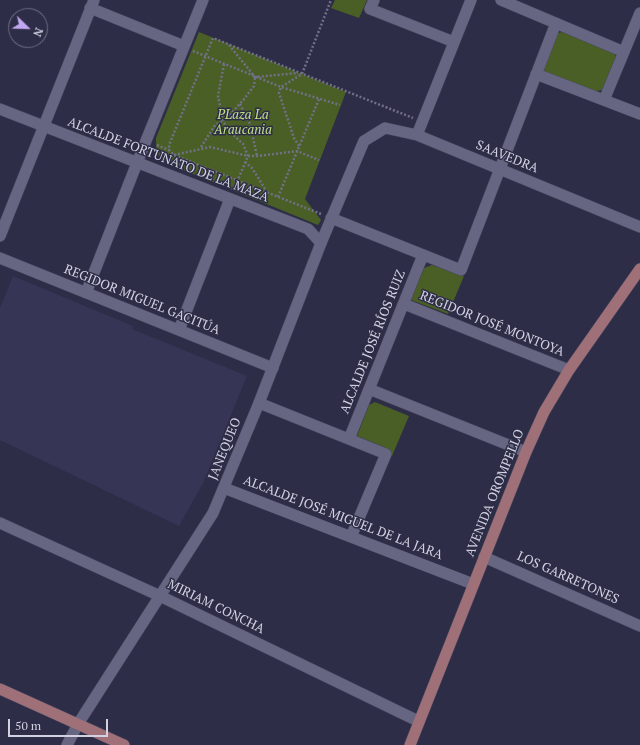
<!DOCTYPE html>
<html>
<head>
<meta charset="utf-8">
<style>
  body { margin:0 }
  #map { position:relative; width:640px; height:745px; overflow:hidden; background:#2e2d47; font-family:"PT Serif",serif }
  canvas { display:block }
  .north { position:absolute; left:8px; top:8px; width:40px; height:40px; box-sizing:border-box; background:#2e2d47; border:1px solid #6f6f85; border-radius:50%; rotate:113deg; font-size:11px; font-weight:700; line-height:16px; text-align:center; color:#d1d1e2 }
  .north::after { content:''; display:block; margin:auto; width:14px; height:18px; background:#c2a8f3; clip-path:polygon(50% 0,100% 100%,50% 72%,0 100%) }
  .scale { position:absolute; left:8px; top:719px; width:100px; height:18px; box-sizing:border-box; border:2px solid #d1d1e2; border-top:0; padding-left:5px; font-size:12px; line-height:14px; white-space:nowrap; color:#d1d1e2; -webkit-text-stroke:3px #2e2d47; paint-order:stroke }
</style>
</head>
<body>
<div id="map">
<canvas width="640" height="745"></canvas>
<div class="north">N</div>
<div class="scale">50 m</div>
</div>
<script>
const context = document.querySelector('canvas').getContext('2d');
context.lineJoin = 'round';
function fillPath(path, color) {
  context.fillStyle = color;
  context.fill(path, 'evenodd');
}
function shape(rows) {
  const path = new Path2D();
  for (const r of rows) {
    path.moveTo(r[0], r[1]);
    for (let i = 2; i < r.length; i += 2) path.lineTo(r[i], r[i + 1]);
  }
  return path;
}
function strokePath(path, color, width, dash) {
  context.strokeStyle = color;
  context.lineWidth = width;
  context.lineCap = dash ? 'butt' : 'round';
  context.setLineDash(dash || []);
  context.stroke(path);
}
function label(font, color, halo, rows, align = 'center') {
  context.font = font + ' "PT Serif",serif';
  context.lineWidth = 3;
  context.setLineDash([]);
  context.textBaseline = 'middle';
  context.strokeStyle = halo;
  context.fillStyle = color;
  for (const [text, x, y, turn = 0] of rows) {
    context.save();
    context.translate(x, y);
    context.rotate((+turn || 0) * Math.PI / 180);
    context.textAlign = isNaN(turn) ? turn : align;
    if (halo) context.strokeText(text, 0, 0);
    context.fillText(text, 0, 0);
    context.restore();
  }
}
const built = shape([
  [13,276,133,326,132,329,247,376,203,483,179,526,0,440,0,308]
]);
const green = shape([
  [335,0,367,0,359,18,331,8],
  [199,32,346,92,305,199,321,220,318,225,166,163,158,155,156,147,156,138],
  [562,32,614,52,616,57,602,90,592,92,545,73,541,66,555,34],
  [432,265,464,276,448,314,411,300,424,268],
  [375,402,409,416,392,456,384,447,357,436,369,405]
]);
const path = shape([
  [229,45,255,77,298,73],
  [193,51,281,87,340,105],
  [224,64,218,96,223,120,227,129,243,144,248,156,234,189],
  [240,104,250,124,257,156],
  [157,145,169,150],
  [299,146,294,138,279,93,281,87,302,74,331,0],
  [201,147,215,125,227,118,244,99,254,86,255,77],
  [174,155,210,147,248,156,259,156,297,151,319,160],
  [245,162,252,168,267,192],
  [278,197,319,99],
  [321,214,174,155,169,150,169,145,213,38,413,118]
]);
const minor = shape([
  [374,0,370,9,454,42],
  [501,0,624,52],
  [90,8,184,46],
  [536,74,640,114],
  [604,100,640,13],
  [417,135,471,0],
  [331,218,461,270,556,23],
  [0,236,94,0],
  [321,243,364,141,385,128,417,135,640,227],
  [0,258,273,368],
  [86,293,137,163],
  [404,304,569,370],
  [179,330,230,199],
  [369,389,526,452],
  [259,403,386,454,351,537],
  [349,439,423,255],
  [224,488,473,584],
  [0,523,160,596,418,721],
  [484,557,640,626]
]);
const tertiary = shape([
  [67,745,78,724]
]);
const secondary = shape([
  [0,109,308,229,321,243,259,403,213,513,78,724],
  [137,163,203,0]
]);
const primary = shape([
  [0,689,124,745],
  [410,745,526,452,544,412,569,370,640,269]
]);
const parkNames = [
  ["PLaza La",243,115],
  ["Araucania",243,130]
];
const streetNames = [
  ["SAAVEDRA",507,157,22],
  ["ALCALDE FORTUNATO DE LA MAZA",168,160,21],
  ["REGIDOR MIGUEL GACITÚA",142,300,22],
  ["REGIDOR JOSÉ MONTOYA",492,324,22],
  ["ALCALDE JOSÉ RÍOS RUIZ",373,342,-68],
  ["JANEQUEO",225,449,-68],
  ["AVENIDA OROMPELLO",495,493,-68],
  ["ALCALDE JOSÉ MIGUEL DE LA JARA",343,518,21],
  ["LOS GARRETONES",568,578,24],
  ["MIRIAM CONCHA",216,607,26]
];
fillPath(built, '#363555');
fillPath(green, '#4a5f25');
strokePath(minor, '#4b4a60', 12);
strokePath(tertiary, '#4b4a60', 12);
strokePath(secondary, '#4b4a60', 12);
strokePath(primary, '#4b4a60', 12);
strokePath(path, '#717087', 2.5, [2, 2]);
strokePath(minor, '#666683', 11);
strokePath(tertiary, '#666683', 11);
strokePath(secondary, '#666683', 11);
strokePath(primary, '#a07079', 11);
label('italic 13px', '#bde085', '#2e2d47', parkNames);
label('13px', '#d1d1e2', '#2e2d47', streetNames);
</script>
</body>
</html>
